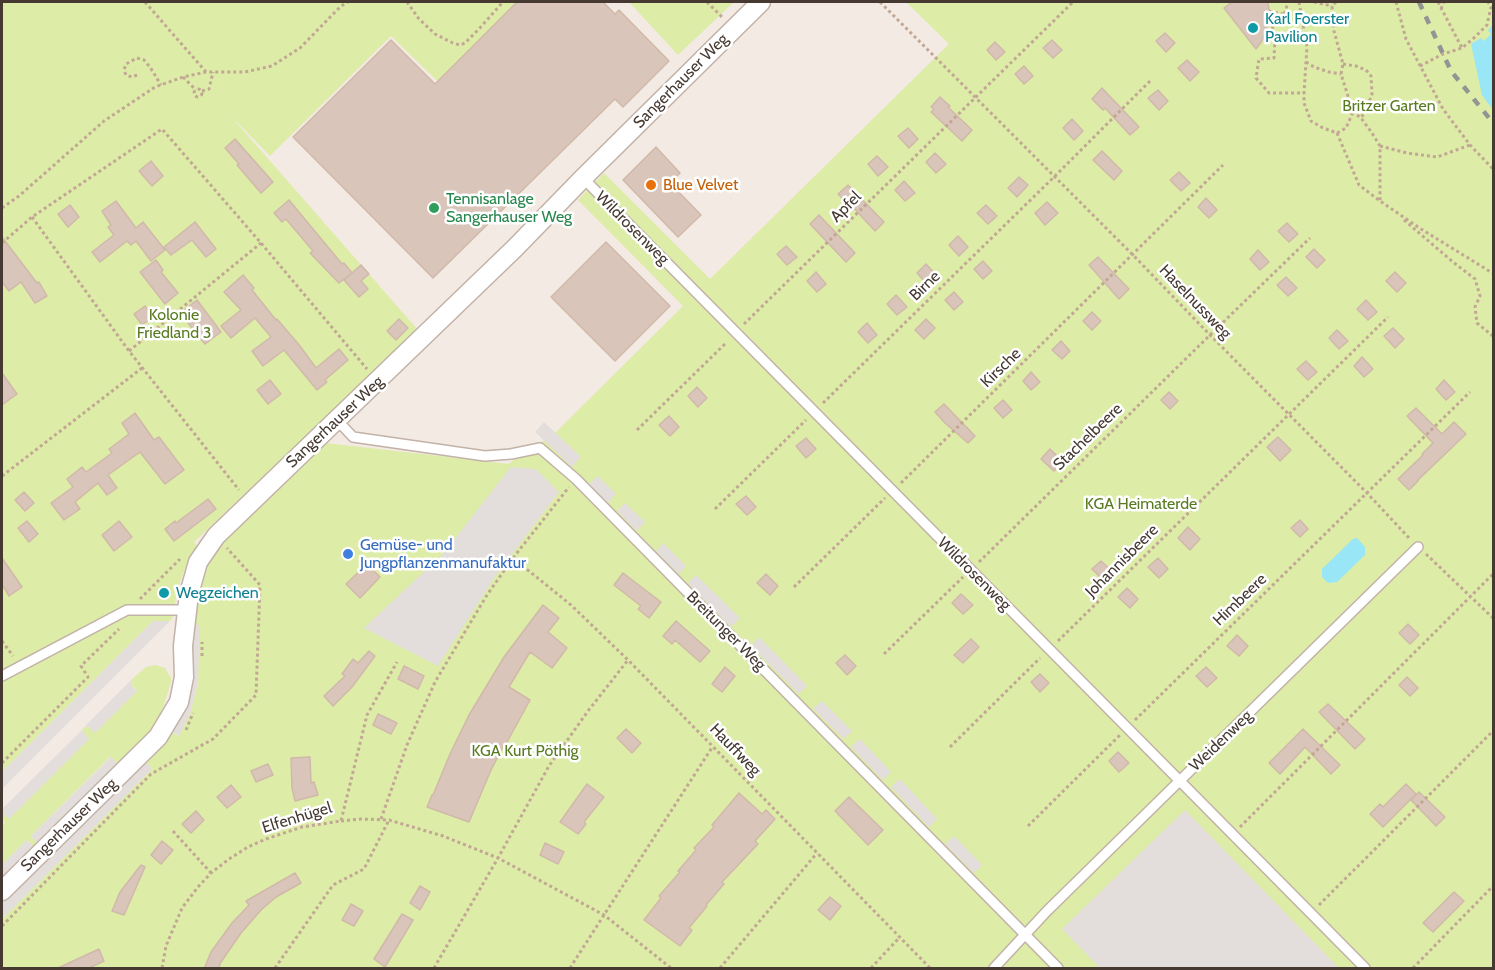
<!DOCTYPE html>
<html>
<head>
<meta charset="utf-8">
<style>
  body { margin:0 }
  #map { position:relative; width:1495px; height:970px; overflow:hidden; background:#f3eae3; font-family:Cabin,sans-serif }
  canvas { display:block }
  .frame { position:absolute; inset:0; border:3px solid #453932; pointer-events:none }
</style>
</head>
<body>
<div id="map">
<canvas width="1495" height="970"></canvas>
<div class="frame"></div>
</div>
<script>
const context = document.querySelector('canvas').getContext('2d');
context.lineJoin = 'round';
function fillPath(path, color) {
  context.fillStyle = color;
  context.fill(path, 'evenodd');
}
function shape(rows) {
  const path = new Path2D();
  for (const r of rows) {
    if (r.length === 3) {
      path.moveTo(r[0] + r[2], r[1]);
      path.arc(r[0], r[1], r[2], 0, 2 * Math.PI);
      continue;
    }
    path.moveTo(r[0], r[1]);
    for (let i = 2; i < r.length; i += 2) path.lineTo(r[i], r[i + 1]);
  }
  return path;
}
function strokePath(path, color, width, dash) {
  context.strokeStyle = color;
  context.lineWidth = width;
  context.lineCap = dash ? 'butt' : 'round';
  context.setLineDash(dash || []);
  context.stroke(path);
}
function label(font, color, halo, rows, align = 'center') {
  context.font = font + ' Cabin,sans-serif';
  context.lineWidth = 5;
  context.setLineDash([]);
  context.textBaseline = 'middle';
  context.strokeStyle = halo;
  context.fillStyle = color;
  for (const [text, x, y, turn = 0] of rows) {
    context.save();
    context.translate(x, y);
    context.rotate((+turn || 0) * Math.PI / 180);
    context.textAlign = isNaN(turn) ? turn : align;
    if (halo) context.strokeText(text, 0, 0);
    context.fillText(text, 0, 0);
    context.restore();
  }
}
const green = shape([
  [2,2,562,2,460,103,391,36,270,156,229,114,418,330,194,542,198,547,187,564,180,582,175,603,173,617,170,621,153,621,2,772],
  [629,2,734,2,678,55],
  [906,2,1493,2,1493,968,2,968,2,919,152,769,145,761,169,730,178,736,190,714,198,682,189,624,196,582,218,545,326,443,509,464,529,446,549,439,683,306,578,200,604,173,710,279,949,44],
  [155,665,165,668,171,678,171,682,162,711,147,737,122,763,117,763,110,757,31,836,39,845,35,848,27,840,2,865,2,826,5,822,2,819,2,812,8,818,88,739,82,732,83,728,88,726,95,732,137,690,132,686,131,680,146,667]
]);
const parking = shape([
  [544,422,581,457,572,467,535,432],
  [511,467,536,469,559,492,494,578,438,666,364,628,442,555],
  [598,476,616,494,608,503,589,484],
  [625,503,645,522,637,531,617,511],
  [663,543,686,566,679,574,656,551],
  [696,575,740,618,731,627,688,583],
  [153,621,170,621,2,789,2,772],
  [192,624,200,625,198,682,190,714,179,736,169,730],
  [759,637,807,686,799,694,751,646],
  [131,680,132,686,137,691,95,733,90,728,85,726],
  [822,701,852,731,844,739,813,709],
  [82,730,89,739,9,819,2,812,2,809],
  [860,739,891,772,883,780,851,747],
  [111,757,117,763,122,763,39,845,31,836],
  [145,761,152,769,2,919,2,903],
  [900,779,937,819,929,827,891,787],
  [1185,810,1339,968,1100,968,1062,929],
  [954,836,982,865,974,873,945,844],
  [27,840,35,848,2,882,2,865]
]);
const water = shape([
  [1491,26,1494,27,1493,110,1482,95,1471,44,1481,38,1484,41,1491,34,1488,31],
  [1357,538,1365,547,1365,555,1337,582,1328,583,1322,577,1322,569,1353,539]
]);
const building = shape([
  [517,2,603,2,615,14,619,10,669,61,623,107,615,99,433,278,293,137,391,40,435,84,517,2],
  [1232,2,1268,2,1269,11,1268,25,1262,41,1256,49,1224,8,1232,2],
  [1165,33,1175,43,1166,52,1156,41,1165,33],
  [1052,40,1062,50,1053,58,1043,48,1052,40],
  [995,42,1005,52,996,60,987,50,995,42],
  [1187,60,1199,72,1190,81,1178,68,1187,60],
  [1024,66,1033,76,1024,84,1015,74,1024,66],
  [1102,88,1139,127,1130,135,1105,108,1103,110,1092,99,1102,88],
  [1158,90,1168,101,1159,110,1148,98,1158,90],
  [940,97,950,106,948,107,972,130,962,141,931,112,934,109,931,107,940,97],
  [1072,119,1083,131,1074,140,1063,128,1072,119],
  [908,128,918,139,909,148,898,136,908,128],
  [235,139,273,182,261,193,237,165,239,164,225,148,235,139],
  [656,147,680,173,670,183,701,215,678,237,623,180,656,147],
  [1102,151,1122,171,1114,180,1093,160,1102,151],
  [935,153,946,164,936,173,926,162,935,153],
  [877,156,888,167,878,176,868,164,877,156],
  [151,161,163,176,152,186,139,171,151,161],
  [1179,172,1190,183,1181,191,1170,180,1179,172],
  [1019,177,1028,185,1017,197,1008,188,1019,177],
  [904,181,915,193,905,201,895,190,904,181],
  [848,185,884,222,875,231,850,204,849,205,838,194,848,185],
  [1206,198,1217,210,1209,218,1198,207,1206,198],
  [289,200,342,264,344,263,352,273,339,283,310,253,313,251,286,219,282,222,274,213,289,200],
  [116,201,136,228,143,222,165,250,151,261,136,241,131,245,127,241,100,262,92,252,114,235,108,227,111,225,102,211,116,201],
  [1047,202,1058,213,1045,225,1035,213,1047,202],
  [70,205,79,217,68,227,58,214,70,205],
  [986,205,997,216,988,224,977,213,986,205],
  [819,215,855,253,846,262,810,224,819,215],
  [195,222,216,249,206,257,192,240,171,255,164,247,195,222],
  [1287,223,1298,234,1289,242,1278,231,1287,223],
  [958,236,968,247,959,256,949,245,958,236],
  [2,237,37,283,39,282,47,296,35,303,21,282,9,291,2,282,2,237],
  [606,242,670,306,615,361,551,297,606,242],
  [786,246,797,257,787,265,777,254,786,246],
  [1314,249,1325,260,1317,268,1306,257,1314,249],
  [1258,250,1269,262,1260,270,1250,259,1258,250],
  [1098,257,1129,289,1119,299,1089,265,1098,257],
  [156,260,163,270,161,272,178,293,165,304,140,272,156,260],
  [983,261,992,271,983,279,974,269,983,261],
  [926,264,937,276,927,284,917,273,926,264],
  [361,265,369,274,361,281,368,289,359,297,344,280,361,265],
  [816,272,826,284,817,292,807,281,816,272],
  [1395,272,1406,283,1397,292,1386,281,1395,272],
  [243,275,254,288,252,290,276,320,277,319,300,346,316,368,339,349,348,360,325,380,327,382,317,390,284,350,263,366,252,351,271,337,255,318,231,338,221,326,241,310,224,292,243,275],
  [1286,277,1297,288,1288,296,1277,285,1286,277],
  [954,292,963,302,954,310,945,300,954,292],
  [896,295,907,307,897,315,887,304,896,295],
  [197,300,221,332,205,344,180,313,197,300],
  [1366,300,1377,312,1368,320,1357,309,1366,300],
  [145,306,153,317,142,325,134,314,145,306],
  [1092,312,1101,321,1092,330,1083,321,1092,312],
  [399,319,408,328,396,340,387,331,399,319],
  [926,319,935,328,924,339,915,330,926,319],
  [867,323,877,335,868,343,858,332,867,323],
  [1393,328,1404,339,1395,348,1384,336,1393,328],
  [1337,330,1348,341,1339,349,1329,338,1337,330],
  [1061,341,1070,351,1062,359,1052,350,1061,341],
  [1362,357,1373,369,1364,377,1354,366,1362,357],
  [1306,361,1317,372,1308,380,1297,369,1306,361],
  [1031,372,1040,382,1031,390,1023,381,1031,372],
  [2,373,17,394,2,405,2,373],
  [270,380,281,394,268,404,257,390,270,380],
  [1444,380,1455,392,1446,400,1436,389,1444,380],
  [697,387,707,398,698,407,688,396,697,387],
  [1169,392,1178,401,1170,409,1161,400,1169,392],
  [1003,400,1012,410,1003,418,994,408,1003,400],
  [944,404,975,436,968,443,945,423,935,412,944,404],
  [1416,408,1442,434,1454,422,1466,434,1417,481,1418,481,1409,490,1398,479,1423,455,1422,454,1433,443,1407,416,1416,408],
  [135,413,154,440,159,437,184,470,165,484,140,452,108,475,117,488,107,495,98,483,75,502,80,509,64,520,51,503,73,487,67,479,82,467,86,472,112,453,109,449,129,434,122,423,135,413],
  [669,416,679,427,670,436,659,425,669,416],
  [1278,437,1291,450,1280,461,1267,447,1278,437],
  [806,438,816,449,806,458,796,446,806,438],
  [1050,449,1063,462,1054,471,1041,459,1050,449],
  [24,492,34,503,25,511,15,500,24,492],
  [746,496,756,507,747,515,736,504,746,496],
  [208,499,216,509,174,541,165,529,175,521,176,523,208,499],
  [1300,520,1308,529,1300,537,1291,528,1300,520],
  [27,521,38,534,29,542,18,528,27,521],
  [119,521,132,537,114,551,102,535,119,521],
  [1188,527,1200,539,1190,550,1178,538,1188,527],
  [2,558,22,587,9,596,2,584,2,558],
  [1158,558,1168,569,1159,578,1148,567,1158,558],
  [1101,561,1112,571,1103,580,1092,569,1101,561],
  [367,564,380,577,360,598,346,584,367,564],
  [623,573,661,602,649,618,638,609,641,606,614,585,623,573],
  [766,574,778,586,770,595,757,583,766,574],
  [1127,588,1138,599,1130,608,1118,597,1127,588],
  [961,594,973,605,963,614,952,603,961,594],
  [543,605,559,618,548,632,567,648,552,668,530,652,509,687,530,700,506,744,505,743,491,770,469,822,427,807,432,795,433,795,450,754,469,715,504,657,543,605],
  [676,621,710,651,700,662,675,640,672,644,663,636,676,621],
  [1408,624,1419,635,1410,644,1399,633,1408,624],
  [1237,635,1248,646,1239,656,1227,646,1237,635],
  [971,639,979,647,963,663,954,655,971,639],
  [369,651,375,656,352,687,333,706,324,696,345,676,342,674,353,659,358,663,369,651],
  [845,655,856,666,847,675,836,663,845,655],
  [404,666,424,676,418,689,398,679,404,666],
  [725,667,735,676,722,692,712,684,725,667],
  [1206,667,1217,678,1207,687,1196,676,1206,667],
  [1040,674,1049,683,1040,692,1031,682,1040,674],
  [1407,677,1418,688,1410,696,1399,685,1407,677],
  [1328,704,1365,739,1355,749,1319,712,1328,704],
  [378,714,397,723,391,734,373,725,378,714],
  [626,729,641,743,632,753,617,738,626,729],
  [1303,729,1340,765,1331,774,1305,747,1280,774,1269,763,1303,729],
  [1118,752,1129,763,1119,772,1109,761,1118,752],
  [310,757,311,783,314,782,318,795,295,801,292,788,291,758,310,757],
  [268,764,273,775,256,782,251,771,268,764],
  [587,784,604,797,584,822,586,824,578,834,560,822,587,784],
  [1406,784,1416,794,1383,827,1370,814,1380,804,1383,807,1406,784],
  [231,785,241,797,227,808,217,797,231,785],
  [1419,792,1445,817,1436,826,1411,800,1419,792],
  [739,793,762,814,766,810,775,819,755,841,758,844,722,882,724,884,706,905,707,906,689,928,692,930,680,946,644,920,661,898,659,896,680,872,678,871,696,850,694,848,714,827,712,825,739,793],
  [849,797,883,830,868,845,835,811,849,797],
  [196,811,204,820,191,833,182,824,196,811],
  [162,841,173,850,161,864,151,855,162,841],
  [545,843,564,852,558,864,540,855,545,843],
  [141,865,145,867,124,915,112,911,120,892,141,865],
  [295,873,301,883,276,897,261,910,241,933,221,962,218,969,204,969,211,952,232,923,249,905,246,901,295,873],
  [420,886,430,892,420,910,410,903,420,886],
  [1454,892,1464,901,1433,932,1423,923,1454,892],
  [830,897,841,906,830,920,818,910,830,897],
  [351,904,363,911,354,926,342,920,351,904],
  [402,914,413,920,385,967,374,959,402,914],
  [99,949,104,961,87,969,56,969,99,949]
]);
const path = shape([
  [145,2,206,72],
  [407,2,419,19,435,34,453,43,460,45,465,43,478,30,503,2],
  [707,2,723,18],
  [880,2,1133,255,1210,335,1367,493,1410,539],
  [1299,2,1307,47,1304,93,1304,103,1311,121,1323,128,1337,133,1346,128,1353,112],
  [1314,2,1332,6],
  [1336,2,1332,6,1334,31,1343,64,1341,74,1353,112,1361,118,1372,133,1380,146,1380,201],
  [1396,2,1406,39,1443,109,1470,145,1494,170],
  [1438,2,1462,48],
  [1441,9,1444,2],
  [1269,11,1283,14,1274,24,1269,37,1275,38,1274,58,1259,59,1256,78,1269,93,1304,93],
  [1284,14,1286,9,1288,2],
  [1306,62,1314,67,1329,72,1341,74],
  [1343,64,1356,66,1366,70,1371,76,1372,94,1366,110,1361,118],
  [1420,66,1443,54,1462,48,1475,37,1487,25,1491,7,1488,2],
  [137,75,132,77,126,75,124,70,126,64,137,58,144,60,150,67,161,85],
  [183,77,196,90],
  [198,93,4],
  [202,91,209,89,213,72],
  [1337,133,1359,185,1380,201,1421,229,1494,274],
  [1380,146,1407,153,1437,157,1470,145],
  [2,208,19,196,104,121,155,87,183,77,206,72,245,72,272,66,300,48,341,6,348,2],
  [32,217,129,351,239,490],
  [1404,220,1453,262,1475,279,1480,296,1475,307,1477,323,1494,337],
  [2,243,32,217,162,129,261,243,367,369],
  [744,324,1073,2],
  [129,351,261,243],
  [823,403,1055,176,1151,80],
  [637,430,727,342],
  [2,476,142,368],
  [901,483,1223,165],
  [715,509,806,420],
  [1426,554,1494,619],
  [513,558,571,605,628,660,930,968],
  [979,562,1210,335,1310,238],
  [794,587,885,498],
  [140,599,180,559],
  [2,641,13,656],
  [1058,641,1388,317],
  [884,654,963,577],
  [202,656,202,642],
  [1135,720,1470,392],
  [186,730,193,713],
  [950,747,1040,658],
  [2,763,88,677,81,666,119,629],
  [381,819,407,745,435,682,487,595,513,558,569,487],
  [341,821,361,819,389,820,443,836,498,858,604,915,671,968],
  [1028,826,1120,735],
  [1240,827,1494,573],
  [173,831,211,873],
  [1319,905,1494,730],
  [2,926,151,774,213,739,256,695,260,585,227,548],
  [162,968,166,946,182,908,198,887,211,873,229,859,248,847,266,839,302,827,341,821,367,715,397,662],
  [275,968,333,885,364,869,389,820],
  [434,968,498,858,549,766,588,711,628,660],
  [570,968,604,915,713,746],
  [720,968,817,853],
  [871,968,899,938],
  [1413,968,1494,885]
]);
const lane = shape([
  [583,178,1365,968],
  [337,420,353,437,485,456,511,454,540,448,576,479,1058,968],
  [2,676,127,610,187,610],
  [994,968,1047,911,1418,547]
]);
const street = shape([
  [2,891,158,737,179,702,184,677,183,646,189,594,198,562,216,536,515,248,583,178,761,2]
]);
const rail = shape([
  [1419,2,1451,71,1494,124]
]);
const markers = [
  [1253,28,6,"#0f9aa8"],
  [651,185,6,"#e8710a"],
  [434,208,6,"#2e9e5b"],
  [348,554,6,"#3f7fe0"],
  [164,593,6,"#0f9aa8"]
];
const cultureNames = [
  ["Karl Foerster",1265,19],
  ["Pavilion",1265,37],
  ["Wegzeichen",176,593]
];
const streetNames = [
  ["Sangerhauser Weg",681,81,-45],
  ["Apfel",846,207,-45],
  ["Wildrosenweg",632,228,45],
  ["Birne",925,286,-44],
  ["Haselnussweg",1195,302,46],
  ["Kirsche",1001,368,-44],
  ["Sangerhauser Weg",335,422,-43],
  ["Stachelbeere",1088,437,-44],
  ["Johannisbeere",1122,561,-45],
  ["Wildrosenweg",974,574,45],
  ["Himbeere",1240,600,-44],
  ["Breitunger Weg",726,631,45],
  ["Weidenweg",1221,741,-44],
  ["Hauffweg",735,750,46],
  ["Elfenhügel",297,818,-17],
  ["Sangerhauser Weg",69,825,-44]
];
const parkNames = [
  ["Britzer Garten",1389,106],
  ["Kolonie",174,315],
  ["Friedland 3",174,333],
  ["KGA Heimaterde",1141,504],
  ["KGA Kurt Pöthig",525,751]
];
const foodNames = [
  ["Blue Velvet",663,185]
];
const leisureNames = [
  ["Tennisanlage",446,199],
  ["Sangerhauser Weg",446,217]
];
const shopNames = [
  ["Gemüse- und",360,545],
  ["Jungpflanzenmanufaktur",360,563]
];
fillPath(green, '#ddeca7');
fillPath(parking, '#e3dedc');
fillPath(water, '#98e6f6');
fillPath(building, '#d9c5ba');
strokePath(building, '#d1b9aa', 1.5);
strokePath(lane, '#c2b2a7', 12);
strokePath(street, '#c2b2a7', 21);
strokePath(path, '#c2a794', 3, [3, 3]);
strokePath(lane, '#fff', 9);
strokePath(street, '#fff', 18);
strokePath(rail, '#949494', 4.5, [8, 8]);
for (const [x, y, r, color] of markers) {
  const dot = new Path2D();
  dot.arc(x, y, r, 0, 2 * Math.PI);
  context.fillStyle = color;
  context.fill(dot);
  strokePath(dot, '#fff', 2);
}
label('16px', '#0d838f', '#fff', cultureNames, 'left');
label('16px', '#453932', '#fff', streetNames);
label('16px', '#587b21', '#fff', parkNames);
label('16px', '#c56008', '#fff', foodNames, 'left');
label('16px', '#27864d', '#fff', leisureNames, 'left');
label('16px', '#366cbe', '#fff', shopNames, 'left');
</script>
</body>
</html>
